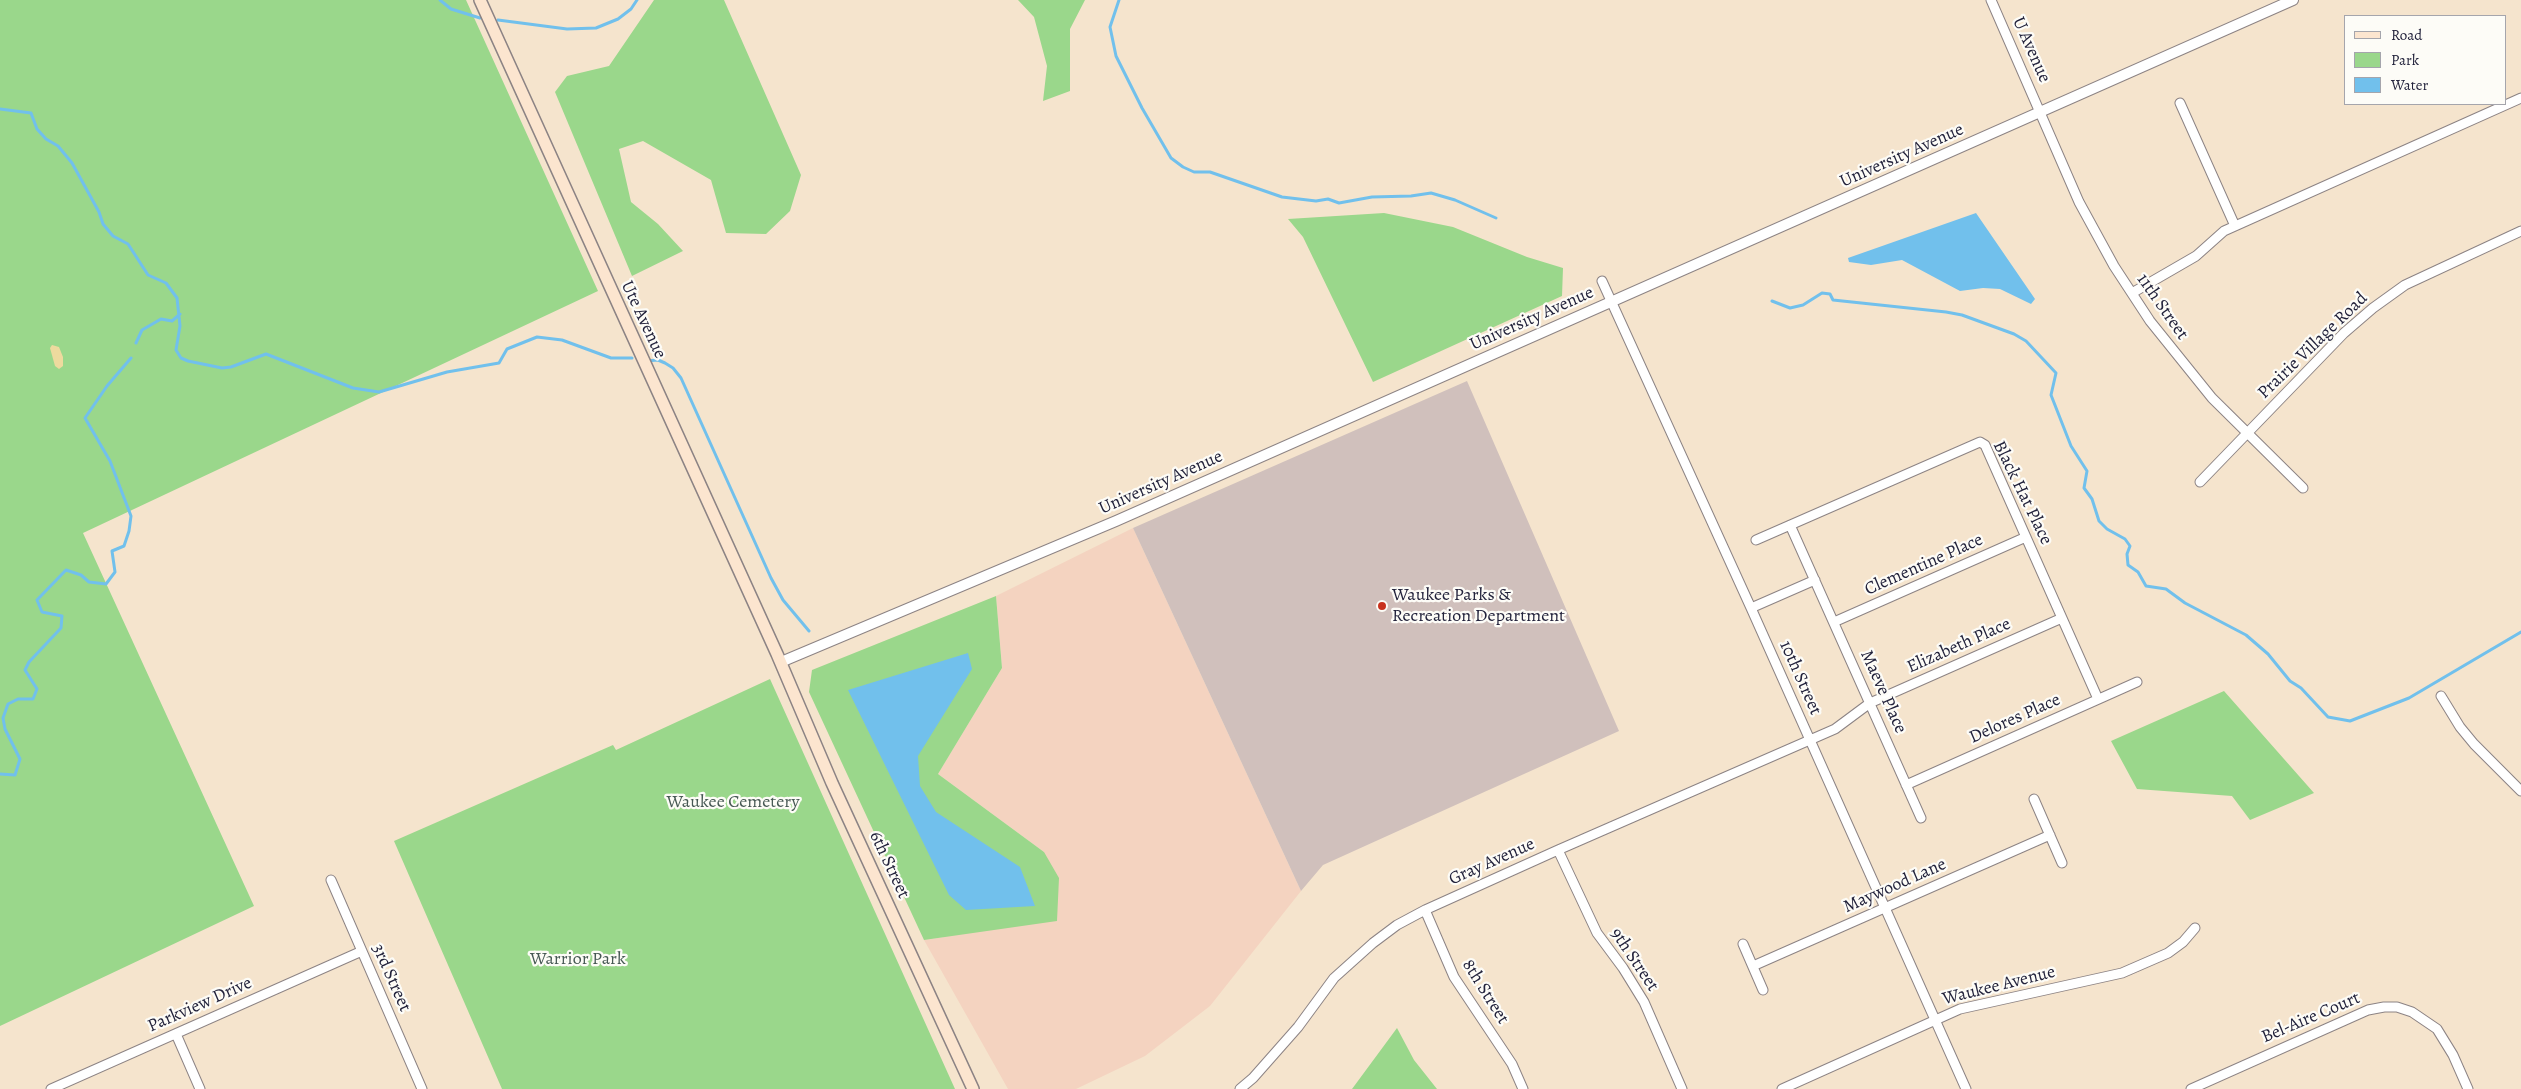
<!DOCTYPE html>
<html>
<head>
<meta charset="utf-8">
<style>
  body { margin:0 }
  #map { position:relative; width:2521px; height:1089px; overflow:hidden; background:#f5e4cd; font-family:Alegreya,serif }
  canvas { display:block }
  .legend { position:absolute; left:2344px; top:15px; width:162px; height:90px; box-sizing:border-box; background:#fdfcf7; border:1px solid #a5a5ac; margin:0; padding:6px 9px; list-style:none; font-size:15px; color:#22223b }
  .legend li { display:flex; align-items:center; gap:10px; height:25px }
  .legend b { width:25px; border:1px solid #a5a5ac }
</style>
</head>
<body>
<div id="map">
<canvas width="2521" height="1089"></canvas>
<ul class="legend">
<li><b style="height:6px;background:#fce5cf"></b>Road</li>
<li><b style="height:14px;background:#9ad78b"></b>Park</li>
<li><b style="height:14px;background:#71c0ec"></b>Water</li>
</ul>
</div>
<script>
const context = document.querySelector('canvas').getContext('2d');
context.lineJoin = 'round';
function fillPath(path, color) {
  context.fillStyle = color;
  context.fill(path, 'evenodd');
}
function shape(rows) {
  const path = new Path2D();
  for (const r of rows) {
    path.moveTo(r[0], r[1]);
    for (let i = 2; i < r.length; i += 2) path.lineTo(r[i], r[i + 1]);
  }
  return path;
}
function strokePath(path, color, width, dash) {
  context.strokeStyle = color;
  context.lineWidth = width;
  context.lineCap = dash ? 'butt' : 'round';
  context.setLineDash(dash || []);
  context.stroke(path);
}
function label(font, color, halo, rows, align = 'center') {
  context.font = font + ' Alegreya,serif';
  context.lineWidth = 4.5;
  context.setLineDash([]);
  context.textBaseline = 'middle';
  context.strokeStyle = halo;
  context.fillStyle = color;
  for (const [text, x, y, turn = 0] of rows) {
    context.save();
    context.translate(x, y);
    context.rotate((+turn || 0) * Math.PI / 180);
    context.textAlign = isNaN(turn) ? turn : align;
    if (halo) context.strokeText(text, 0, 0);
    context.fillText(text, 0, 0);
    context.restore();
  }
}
const built = shape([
  [1133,528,1301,891,1210,1006,1145,1056,1076,1089,1008,1089,924,940,944,937,1044,852,938,774,1002,668,996,596]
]);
const industrial = shape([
  [1467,381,1619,731,1323,865,1301,891,1133,528]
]);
const green = shape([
  [0,0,466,0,598,291,83,533,254,906,0,1026],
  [654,0,724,0,801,175,790,211,766,234,726,233,711,180,643,141,619,149,631,202,658,224,683,251,632,276,555,92,567,76,609,66],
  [1018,0,1085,0,1070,29,1070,91,1043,101,1047,66,1034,17],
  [1384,213,1453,227,1527,257,1563,268,1562,296,1373,382,1303,237,1288,219],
  [996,596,1002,668,938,774,1044,852,1059,878,1057,921,924,940,809,692,812,670],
  [770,679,955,1089,502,1089,394,841,613,745,616,750],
  [2224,691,2314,793,2250,820,2232,796,2137,789,2111,741],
  [1397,1028,1414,1060,1437,1089,1352,1089]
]);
const sand = shape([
  [52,345,59,347,63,357,63,366,59,369,55,366,50,348]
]);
const water = shape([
  [1976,213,2035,299,2031,304,2000,289,1983,288,1960,291,1902,260,1871,265,1849,262,1848,258],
  [968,653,972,669,918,756,920,786,936,812,1020,867,1035,906,966,910,949,895,848,690]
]);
const stream = shape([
  [440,0,451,9,480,18],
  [1119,0,1110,27,1116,56,1142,108,1171,158,1183,167,1194,172,1210,172,1282,197,1316,201,1328,199,1339,203,1372,197,1411,196,1431,193,1455,200,1496,218],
  [498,20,567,29,596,28,618,19,631,9,637,0],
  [0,109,31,113,37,129,46,139,58,146,72,163,99,212,103,224,113,236,128,244,148,275,166,283,177,298,180,326,176,350,181,358,188,361,222,368,231,367,266,354,353,388,379,392,447,372,499,363,507,349,537,337,562,340,611,358,632,358],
  [1772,301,1790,308,1803,305,1822,293,1830,294,1833,300,1946,312,1962,315,2014,334,2026,341,2056,373,2051,395,2071,446,2087,471,2084,488,2092,499,2099,521,2107,529,2125,539,2130,546,2127,554,2128,565,2138,572,2146,586,2166,589,2185,603,2246,635,2268,654,2290,681,2301,688,2328,717,2350,721,2409,698,2521,632],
  [136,343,142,330,161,319,172,321,180,314],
  [646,361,658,360,665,363,673,368,681,378,771,578,783,600,809,631],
  [0,774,15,775,20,759,5,729,3,718,8,704,18,699,33,699,37,689,25,670,29,662,61,628,62,616,42,612,37,600,66,570,81,575,89,582,106,584,115,572,112,551,124,546,129,531,131,516,110,461,85,418,107,386,131,358]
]);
const minor = shape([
  [1991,0,2079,202,2114,266,2150,321,2212,398,2303,488],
  [2180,103,2235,226],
  [1602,281,1751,608,1966,1089],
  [2132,293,2196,256,2224,231,2521,98],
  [2200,482,2344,333,2373,308,2405,285,2521,231],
  [1790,525,1921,818],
  [1756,540,1980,442,1985,445,2098,699],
  [1751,608,1815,580],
  [1834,622,2026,537],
  [2441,696,2460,727,2474,744,2521,791],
  [1906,785,2137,682],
  [2034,799,2062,863],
  [1558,850,1597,933,1623,968,1644,1002,1682,1089],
  [331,880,422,1089],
  [1425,910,1454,977,1512,1064,1523,1089],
  [1743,944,1763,990],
  [1753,966,2050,835],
  [176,1034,200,1089],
  [51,1089,362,951],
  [1240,1089,1253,1078,1298,1027,1334,978,1373,943,1397,925,1425,910,1558,850,1835,729,1870,703,2062,618],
  [1782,1089,1960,1009,2122,973,2168,953,2183,942,2195,928],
  [2191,1089,2368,1010,2384,1007,2397,1007,2412,1012,2437,1029,2453,1055,2468,1089]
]);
const tertiary = shape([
  [781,662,1116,521,2293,0]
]);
const secondary = shape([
  [480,0,777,654,832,783,973,1089]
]);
const markers = [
  [1382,606,5,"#c8321e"]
];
const streetNames = [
  ["U Avenue",2031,50,66],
  ["University Avenue",1902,156,-24],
  ["11th Street",2162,307,55],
  ["University Avenue",1532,319,-24],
  ["Ute Avenue",643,320,65],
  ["Prairie Village Road",2313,346,-44],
  ["University Avenue",1161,483,-24],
  ["Black Hat Place",2022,493,64],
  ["Clementine Place",1924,565,-24],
  ["Elizabeth Place",1959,646,-24],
  ["10th Street",1800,678,66],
  ["Maeve Place",1883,692,66],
  ["Delores Place",2015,719,-24],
  ["Gray Avenue",1492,862,-24],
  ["6th Street",889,865,65],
  ["Maywood Lane",1895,886,-24],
  ["9th Street",1634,960,56],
  ["3rd Street",391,978,66],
  ["Waukee Avenue",1999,986,-14],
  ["8th Street",1485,992,58],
  ["Parkview Drive",200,1005,-24],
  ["Bel-Aire Court",2311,1018,-23]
];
const poiNames = [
  ["Waukee Parks &",1392,596],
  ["Recreation Department",1392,617]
];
const parkNames = [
  ["Waukee Cemetery",733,803],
  ["Warrior Park",578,960]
];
fillPath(built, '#f4d3c0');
fillPath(industrial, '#d0c0bc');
fillPath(green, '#9ad78b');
fillPath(sand, '#eeda9e');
fillPath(water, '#71c0ec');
strokePath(stream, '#71c0ec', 3);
strokePath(minor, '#8c8384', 11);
strokePath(tertiary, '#8c8384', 12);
strokePath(secondary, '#8c8384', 14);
strokePath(minor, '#fff', 9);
strokePath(tertiary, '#fff', 10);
strokePath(secondary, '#fce5cf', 11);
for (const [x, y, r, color] of markers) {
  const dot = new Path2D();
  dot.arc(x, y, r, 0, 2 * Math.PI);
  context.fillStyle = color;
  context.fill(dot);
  strokePath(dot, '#fdfcf7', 2);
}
label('18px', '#22223b', '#fdfcf7', streetNames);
label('18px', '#22223b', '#fdfcf7', poiNames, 'left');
label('18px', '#465853', '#fdfcf7', parkNames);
</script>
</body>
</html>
